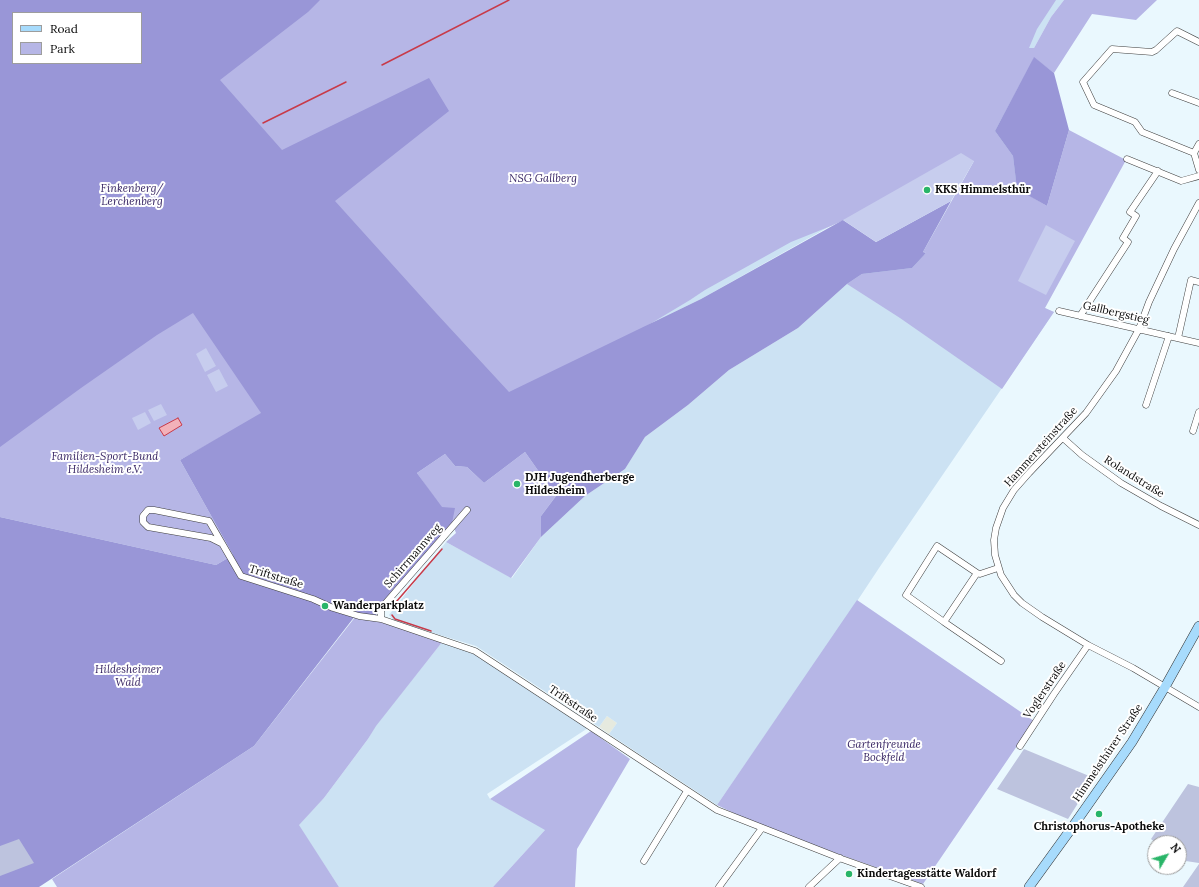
<!DOCTYPE html>
<html>
<head>
<meta charset="utf-8">
<style>
  body { margin:0 }
  #map { position:relative; width:1199px; height:887px; overflow:hidden; background:#eaf8fe; font-family:Lora,serif }
  canvas { display:block }
  .legend { position:absolute; left:12px; top:12px; width:130px; height:52px; box-sizing:border-box; background:#fff; border:1px solid #9d9d9d; margin:0; padding:5px 7px; list-style:none; font-size:12px; color:#0b0b0b }
  .legend li { display:flex; align-items:center; gap:8px; height:20px }
  .legend b { width:20px; border:1px solid #9d9d9d }
  .north { position:absolute; left:1147px; top:835px; width:40px; height:40px; box-sizing:border-box; background:#fff; border:1px solid #9d9d9d; border-radius:50%; rotate:52deg; font-size:11px; font-weight:700; line-height:16px; text-align:center; color:#0b0b0b }
  .north::after { content:''; display:block; margin:auto; width:14px; height:18px; background:#29b568; clip-path:polygon(50% 0,100% 100%,50% 72%,0 100%) }
</style>
</head>
<body>
<div id="map">
<canvas width="1199" height="887"></canvas>
<ul class="legend">
<li><b style="height:5px;background:#a7dbfc"></b>Road</li>
<li><b style="height:11px;background:#b6b6e6"></b>Park</li>
</ul>
<div class="north">N</div>
</div>
<script>
const context = document.querySelector('canvas').getContext('2d');
context.lineJoin = 'round';
function fillPath(path, color) {
  context.fillStyle = color;
  context.fill(path, 'evenodd');
}
function shape(rows) {
  const path = new Path2D();
  for (const r of rows) {
    path.moveTo(r[0], r[1]);
    for (let i = 2; i < r.length; i += 2) path.lineTo(r[i], r[i + 1]);
  }
  return path;
}
function strokePath(path, color, width, dash) {
  context.strokeStyle = color;
  context.lineWidth = width;
  context.lineCap = dash ? 'butt' : 'round';
  context.setLineDash(dash || []);
  context.stroke(path);
}
function label(font, color, halo, rows, align = 'center') {
  context.font = font + ' Lora,serif';
  context.lineWidth = 4;
  context.setLineDash([]);
  context.textBaseline = 'middle';
  context.strokeStyle = halo;
  context.fillStyle = color;
  for (const [text, x, y, turn = 0] of rows) {
    context.save();
    context.translate(x, y);
    context.rotate((+turn || 0) * Math.PI / 180);
    context.textAlign = isNaN(turn) ? turn : align;
    if (halo) context.strokeText(text, 0, 0);
    context.fillText(text, 0, 0);
    context.restore();
  }
}
const industrial = shape([
  [607,716,617,723,609,734,599,727]
]);
const farmland = shape([
  [673,0,1064,0,1051,17,1034,48,1004,290,1054,312,879,568,842,624,717,805,609,734,617,723,607,716,599,727,476,646,394,621,389,615,446,542,512,578,541,537,585,496,625,469,645,437,688,405,729,370,798,328,847,284,862,274,926,254,974,161,960,153,701,299,509,392],
  [443,641,473,653,588,728,487,794,490,799,546,829,493,887,339,887,298,825,324,798,368,739,375,726]
]);
const green = shape([
  [0,0,1056,0,1037,29,1029,48,1034,48,1051,17,1064,0,1157,0,1136,20,1092,14,1054,73,1034,58,995,131,1013,156,1017,188,1047,206,1069,130,1126,160,1045,308,1054,312,1002,389,900,318,847,284,862,274,912,268,926,253,923,252,974,161,831,226,791,242,705,290,690,300,630,336,516,394,260,411,262,414,180,460,233,555,216,565,0,517],
  [13,13,141,13,141,63,13,63],
  [525,452,556,496,541,516,541,537,511,578,446,542,456,533,452,523,417,473,445,454,455,466,467,467,484,483],
  [857,600,1034,721,923,884,762,827,717,805],
  [356,616,377,621,443,641,376,726,368,739,324,798,299,825,339,887,57,887,52,879,254,746],
  [591,731,630,759,577,849,575,887,493,887,545,830,490,799]
]);
const forest = shape([
  [0,0,320,0,308,12,220,80,282,150,429,78,449,111,335,201,436,313,509,392,701,299,843,220,876,242,951,201,923,252,926,253,912,268,862,274,847,284,798,328,729,370,688,405,645,437,625,469,585,496,541,537,541,516,556,496,525,452,484,483,467,467,455,466,445,454,417,473,442,507,455,508,452,523,376,612,377,621,355,616,254,746,39,887,0,887,0,517,216,565,233,555,180,460,261,413,193,313,157,335,81,388,0,447],
  [13,13,141,13,141,63,13,63],
  [1034,57,1054,73,1069,130,1047,206,1017,189,1013,156,995,131]
]);
const cemetery = shape([
  [1024,749,1094,778,1068,819,997,789],
  [1188,784,1199,787,1199,863,1179,860,1179,843,1156,843,1151,839],
  [19,839,34,863,0,876,0,846],
  [1199,864,1199,887,1183,887]
]);
const pitch = shape([
  [961,153,974,161,951,201,876,242,843,220],
  [1046,225,1075,241,1046,295,1018,281],
  [206,348,216,366,205,372,196,354],
  [219,369,228,386,216,392,207,375],
  [161,404,167,415,154,421,148,410],
  [145,412,151,423,138,430,132,418]
]);
const water = shape([
  [178,418,182,425,164,436,159,428,178,418]
]);
const stream = shape([
  [382,65,509,0],
  [263,123,346,82],
  [390,609,442,549],
  [392,615,395,619,431,631]
]);
const street = shape([
  [1172,93,1199,103],
  [1199,144,1194,153,1199,170],
  [1194,153,1142,132,1135,122,1094,105,1083,82,1112,49,1152,52,1156,50,1177,31,1199,42],
  [1127,159,1181,181,1199,176],
  [1199,203,1174,249,1149,302,1139,329,1116,371,1086,413,1029,473,1014,490,1003,508,996,528,994,540,995,555,1001,575,1014,595,1022,603,1042,617,1088,645,1133,668,1199,707],
  [1059,311,1199,343],
  [1080,316,1128,242,1123,238,1136,216,1130,212,1158,171],
  [1178,338,1191,280,1199,282],
  [1146,405,1169,336],
  [1193,431,1199,412],
  [1063,438,1082,455,1121,483,1161,506,1199,525],
  [221,543,211,538,148,527,143,522,143,516,148,510,154,510,209,521,241,576,313,599,333,608,359,616,381,619,475,651,717,810,842,859,921,887],
  [977,573,944,622,906,595,937,546,977,573,980,574,998,568],
  [381,619,381,611,384,605,467,510],
  [944,622,1001,661],
  [1020,746,1054,694,1088,645],
  [644,861,687,791],
  [719,887,762,828],
  [809,887,840,858]
]);
const secondary = shape([
  [1029,887,1071,829,1132,742,1165,687,1199,626]
]);
const markers = [
  [927,190,4,"#29b568"],
  [517,484,4,"#29b568"],
  [325,606,4,"#29b568"],
  [1099,814,4,"#29b568"],
  [849,874,4,"#29b568"]
];
const parkNames = [
  ["NSG Gallberg",543,179],
  ["Finkenberg/",132,189],
  ["Lerchenberg",132,202],
  ["Familien-Sport-Bund",105,457],
  ["Hildesheim e.V.",105,470],
  ["Hildesheimer",128,670],
  ["Wald",128,683],
  ["Gartenfreunde",884,745],
  ["Bockfeld",884,758]
];
const poiNames = [
  ["KKS Himmelsthür",935,190],
  ["DJH Jugendherberge",525,478],
  ["Hildesheim",525,491],
  ["Wanderparkplatz",333,606],
  ["Christophorus-Apotheke",1099,827,"center"],
  ["Kindertagesstätte Waldorf",857,874]
];
const streetNames = [
  ["Gallbergstieg",1116,313,13],
  ["Hammersteinstraße",1041,447,-48],
  ["Rolandstraße",1134,477,32],
  ["Schirrmannweg",413,556,-49],
  ["Triftstraße",276,577,17],
  ["Voglerstraße",1045,690,-56],
  ["Triftstraße",573,704,34],
  ["Himmelsthürer Straße",1108,753,-56]
];
fillPath(industrial, '#e6eadf');
fillPath(farmland, '#cce2f3');
fillPath(green, '#b6b6e6');
fillPath(forest, '#9996d7');
fillPath(cemetery, '#bdc3de');
fillPath(pitch, '#c7cdee');
fillPath(water, '#f3b1b9');
strokePath(water, '#c83a49', 1);
strokePath(stream, '#c83a49', 1.5);
strokePath(street, '#3e3e3e', 7);
strokePath(secondary, '#2d2d2d', 10);
strokePath(street, '#fff', 6);
strokePath(secondary, '#a7dbfc', 9);
for (const [x, y, r, color] of markers) {
  const dot = new Path2D();
  dot.arc(x, y, r, 0, 2 * Math.PI);
  context.fillStyle = color;
  context.fill(dot);
  strokePath(dot, '#fff', 1.5);
}
label('italic 11px', '#321f5f', '#fff', parkNames);
label('bold 11px', '#0b0b0b', '#fff', poiNames, 'left');
label('11px', '#0b0b0b', '#fff', streetNames);
</script>
</body>
</html>
